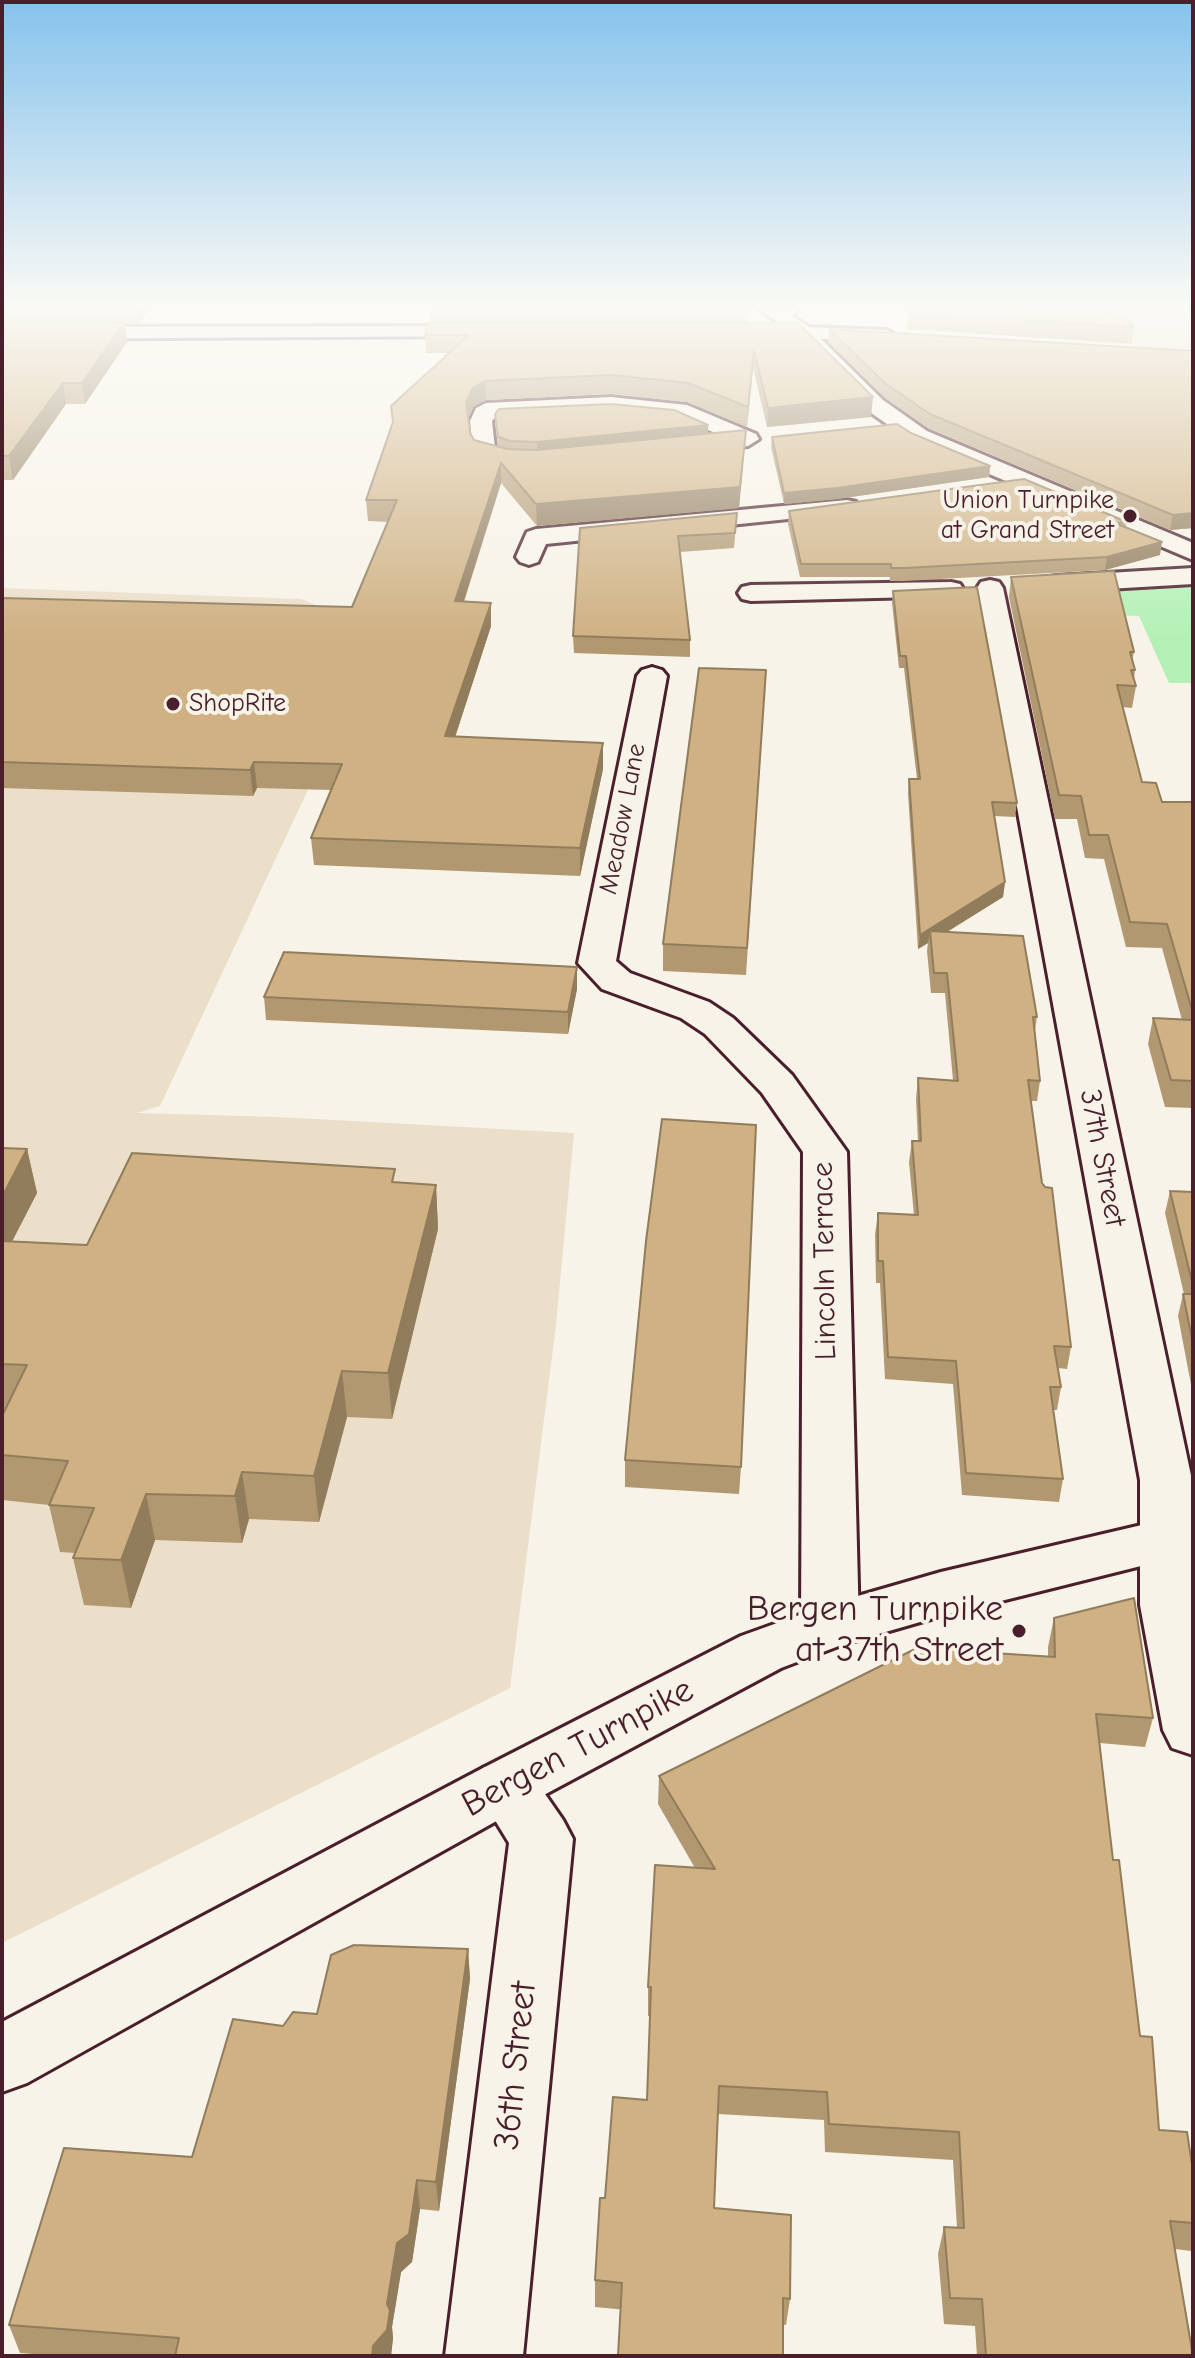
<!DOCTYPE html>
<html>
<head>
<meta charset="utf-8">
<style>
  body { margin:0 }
  #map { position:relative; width:1195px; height:2358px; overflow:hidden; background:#f7f3e8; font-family:"Comic Neue",sans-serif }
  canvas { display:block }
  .frame { position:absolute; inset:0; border:4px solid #4a1f2b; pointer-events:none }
</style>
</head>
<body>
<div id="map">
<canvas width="1195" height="2358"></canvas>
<div class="frame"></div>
</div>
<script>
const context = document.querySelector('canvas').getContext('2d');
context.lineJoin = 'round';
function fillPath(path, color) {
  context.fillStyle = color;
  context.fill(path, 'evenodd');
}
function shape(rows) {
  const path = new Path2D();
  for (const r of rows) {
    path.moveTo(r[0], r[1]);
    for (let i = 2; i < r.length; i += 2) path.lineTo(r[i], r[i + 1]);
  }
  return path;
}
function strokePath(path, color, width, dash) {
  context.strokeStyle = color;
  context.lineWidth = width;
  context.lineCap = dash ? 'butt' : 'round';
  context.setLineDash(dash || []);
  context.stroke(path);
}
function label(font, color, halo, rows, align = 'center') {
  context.font = font + ' "Comic Neue",sans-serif';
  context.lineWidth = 8;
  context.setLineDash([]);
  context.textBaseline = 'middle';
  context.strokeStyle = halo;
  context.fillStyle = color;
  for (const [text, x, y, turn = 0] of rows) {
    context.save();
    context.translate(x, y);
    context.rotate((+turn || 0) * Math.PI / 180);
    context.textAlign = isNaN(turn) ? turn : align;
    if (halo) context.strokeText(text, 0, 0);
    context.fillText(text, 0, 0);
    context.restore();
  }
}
const built = shape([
  [1104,309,1193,309,1193,352,1137,348],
  [2,588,302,599,375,631,313,779,160,1106,137,1113,278,1117,574,1133,556,1325,510,1688,2,1943]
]);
const green = shape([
  [1193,584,1193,683,1169,683,1139,616,1023,612,1017,596]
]);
const street = shape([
  [752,325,887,330,897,336,887,342,745,335,742,331,752,325],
  [484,326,494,332,491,336,2,339,2,327,484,326],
  [611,397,687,405,756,434,759,439,748,446,537,468,508,467,476,457,473,452,470,421,476,408,486,403,611,397],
  [611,409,675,416,720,435,537,454,510,453,495,448,492,421,498,414,611,409],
  [847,500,856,502,859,507,856,512,546,544,538,562,529,565,520,562,516,557,527,532,536,529,847,500],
  [1193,568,1193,584,1056,592,1047,590,1043,584,1047,578,1056,576,1193,568],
  [990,580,999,582,1003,588,1192,1480,1193,1755,1172,1748,1163,1730,1140,1605,1140,1480,977,588,981,582,990,580],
  [951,582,960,584,964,590,960,596,751,601,742,599,738,593,742,587,751,585,951,582],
  [652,667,662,670,667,676,616,961,630,973,709,1002,733,1018,792,1075,847,1152,859,1626,850,1642,830,1648,810,1642,801,1626,803,1152,762,1093,705,1034,681,1018,602,989,578,963,637,676,642,670,652,667],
  [505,1760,527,1768,563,1820,573,1839,523,2356,445,2356,509,1843,474,1786,483,1768,505,1760]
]);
const secondary = shape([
  [760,309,781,309,809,327,883,400,927,431,1193,543,1193,560,911,441,867,410,795,335,760,309],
  [1193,1513,1193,1553,941,1616,844,1644,781,1668,527,1804,27,2083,2,2092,2,2022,483,1768,741,1636,830,1604,941,1572,1193,1513]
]);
const primary = shape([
  [779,309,798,309,789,320,782,322,773,316,779,309]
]);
const wall = shape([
  [2,309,149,309,139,324,125,324,127,342,85,404,66,404,13,480,2,480],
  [431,309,748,309,748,322,431,323],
  [911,309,1109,309,1108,314,1134,327,1132,344,907,329,908,313],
  [798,323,871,417,767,427,753,368,747,427,687,402,611,394,486,400,473,407,468,419,470,433,474,440,509,450,498,446,495,414,708,425,708,433,746,430,739,508,537,526,501,483,464,602,491,626,455,737,603,743,603,769,580,876,314,865,311,838,331,790,257,788,253,796,2,788,2,598,352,607,388,522,368,521,366,500,393,424,391,406,449,353,426,353,425,335],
  [829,329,1193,351,1193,528,1170,530,928,428,885,398,828,342],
  [911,433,990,466,989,477,837,499,784,504,771,447,772,437],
  [789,511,1127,522,1126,527,1160,555,1105,570,904,581,890,581,890,577,800,577,788,524],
  [737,513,734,548,680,552,690,640,690,657,574,653,573,636,580,528],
  [1011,577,1134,652,1132,660,1135,670,1134,679,1136,686,1132,708,1122,707,1142,782,1162,802,1193,802,1193,1108,1165,1107,1148,1044,1153,1018,1182,1020,1162,948,1126,947,1104,859,1085,858,1077,819,1055,819,1009,597],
  [893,591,1017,803,1015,817,994,816,1005,882,1003,897,946,932,1037,1017,1035,1030,1040,1081,1037,1101,1031,1101,1042,1183,1071,1347,1067,1369,1058,1368,1061,1387,1057,1410,1053,1410,1063,1479,1059,1502,962,1495,953,1384,885,1379,880,1283,876,1283,875,1234,878,1213,914,1215,909,1162,912,1141,918,1141,916,1099,918,1078,953,1080,945,993,931,993,927,951,928,943,918,949,908,793,909,779,917,779,904,668,899,668,892,603],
  [766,670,746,975,663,971,663,944],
  [577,989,568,1034,266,1020,264,997],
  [2,1148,27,1149,37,1193,12,1241,87,1245,396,1182,436,1185,438,1229,392,1419,347,1417,319,1522,249,1519,242,1543,155,1540,131,1608,84,1605,73,1558,75,1553,60,1552,49,1505,2,1500,2,1416,5,1409,2,1409],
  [1170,1191,1193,1192,1193,1395,1178,1316,1183,1294,1184,1294,1165,1213],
  [625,1460,741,1467,739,1494,625,1487],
  [1054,1618,1153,1718,1145,1747,1100,1743,1113,1860,1140,2036,1159,2130,1193,2171,1193,2245,1191,2251,1175,2249,1193,2356,977,2356,975,2326,944,2324,938,2254,944,2227,957,2228,953,2160,825,2152,824,2120,718,2114,714,2208,790,2299,786,2325,595,2307,595,2280,605,2198,647,2100,650,2016,648,2016,648,1987,695,1868,658,1804,659,1776,1048,1657,1048,1647],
  [468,1949,470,1979,439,2211,420,2209,412,2262,401,2272,392,2327,393,2338,391,2356,60,2356,20,2353,9,2325,192,2157,283,2026,317,2014]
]);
const shadedWall = shape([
  [137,309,149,309,139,324],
  [124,322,127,342,85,404,82,383],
  [754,350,753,368,747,427,748,407],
  [485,381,486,400,473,407,467,421,466,402,473,388],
  [63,383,66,404,13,480,9,456],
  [873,397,871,417,767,427,768,408],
  [708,425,708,433,537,451,537,442],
  [746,430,739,508,537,526,536,504],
  [501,463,501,483,456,625,455,601],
  [990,466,989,477,837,499,784,504,784,493],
  [1193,513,1193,528,1170,530,1173,515],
  [1162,542,1160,555,1105,570,1107,557],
  [491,603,491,626,447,762,445,736],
  [603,743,603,769,580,876,580,848],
  [254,762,257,788,253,796,250,770],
  [1005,882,1003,897,931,942,930,931,928,943,918,949,920,935],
  [577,967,577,989,568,1034,568,1012],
  [27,1149,37,1193,2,1261,2,1197],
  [436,1185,438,1229,392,1419,388,1373],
  [342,1371,347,1417,319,1522,314,1476],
  [242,1472,249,1519,242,1543,235,1496],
  [146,1494,155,1540,131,1608,121,1560],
  [468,1949,470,1979,439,2211,436,2182],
  [417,2180,420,2209,412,2262,401,2272,392,2327,393,2338,391,2356,372,2356,373,2346,387,2304,397,2243]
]);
const building = shape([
  [911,309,1107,309,1106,314,1124,316,1134,327,908,313,911,309],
  [2,322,124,322,82,383,63,383,9,456,2,456,2,322],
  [427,323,798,323,873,397,768,408,754,350,748,407,688,383,611,375,485,381,473,388,466,402,470,433,474,440,507,449,537,450,746,430,740,487,536,504,501,463,455,601,491,603,445,736,603,743,580,848,311,838,342,764,254,762,250,770,2,762,2,598,352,607,397,500,366,500,393,422,391,406,469,335,425,335,427,323],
  [829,329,1193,351,1193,513,1173,515,930,414,886,384,829,329],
  [611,404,674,410,708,425,537,442,510,441,498,437,495,414,499,409,611,404],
  [897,424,911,433,990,466,837,488,784,493,772,437,897,424],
  [1024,479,1127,522,1115,523,1162,542,1107,557,905,568,891,568,891,564,801,564,789,511,1024,479],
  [737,513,735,533,678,536,690,640,573,636,580,528,737,513],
  [1114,571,1134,652,1130,652,1135,670,1131,670,1136,686,1117,685,1142,782,1156,783,1162,802,1193,802,1193,1013,1167,924,1130,922,1108,835,1089,835,1081,796,1059,795,1011,577,1114,571],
  [977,587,1017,803,992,802,1005,882,920,935,909,779,920,779,906,656,900,656,893,591,977,587],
  [699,668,766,670,747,948,663,944,699,668],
  [930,931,1023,936,1037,1017,1033,1017,1040,1081,1028,1080,1042,1183,1045,1187,1052,1188,1071,1347,1054,1346,1061,1387,1050,1387,1063,1479,966,1473,956,1361,888,1357,883,1261,878,1261,878,1213,918,1215,912,1141,921,1141,918,1078,958,1081,947,973,934,973,930,931],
  [284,952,577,967,568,1012,264,997,284,952],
  [1153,1018,1193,1020,1193,1081,1171,1080,1153,1018],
  [662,1119,756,1125,741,1467,625,1460,646,1241,662,1119],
  [2,1148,27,1149,2,1197,2,1148],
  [132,1153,395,1169,392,1182,436,1185,388,1373,342,1371,314,1476,242,1472,235,1496,146,1494,121,1560,73,1558,94,1508,49,1505,68,1461,2,1455,2,1416,27,1365,2,1364,2,1241,87,1245,132,1153],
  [1170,1191,1193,1192,1193,1286,1170,1191],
  [1183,1294,1193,1294,1193,1344,1183,1294],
  [1134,1598,1153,1718,1096,1714,1113,1860,1119,1860,1140,2036,1152,2037,1159,2130,1187,2132,1193,2171,1193,2223,1170,2221,1193,2356,986,2356,982,2299,950,2298,944,2227,964,2228,959,2132,829,2124,827,2092,719,2086,714,2208,791,2215,790,2299,783,2298,783,2356,618,2356,622,2283,595,2280,600,2198,605,2198,613,2097,647,2100,651,1987,648,1987,655,1865,715,1869,659,1776,917,1648,1055,1657,1054,1618,1134,1598],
  [354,1945,468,1949,436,2182,417,2180,409,2234,397,2243,387,2304,390,2310,387,2330,373,2346,372,2356,175,2356,179,2338,9,2325,64,2148,192,2157,233,2019,283,2026,293,2012,317,2014,331,1955,354,1945]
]);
const markers = [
  [1130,516,8,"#4a1f2b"],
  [173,704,8,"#4a1f2b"],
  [1019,1631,8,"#4a1f2b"]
];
const farPoinames = [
  ["Union Turnpike",1114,501],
  ["at Grand Street",1114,531],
  ["ShopRite",189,704,"left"]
];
const farStreetnames = [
  ["Meadow Lane",623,819,-79]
];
const streetNames = [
  ["37th Street",1102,1158,79],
  ["Lincoln Terrace",825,1261,-91]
];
const nearPoinames = [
  ["Bergen Turnpike",1003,1610],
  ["at 37th Street",1003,1651]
];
const nearStreetnames = [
  ["Bergen Turnpike",578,1748,-28],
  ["36th Street",516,2066,-84]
];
fillPath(built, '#ebdfca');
fillPath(green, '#b4f0b6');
strokePath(street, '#4a1f2b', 6);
strokePath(secondary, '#4a1f2b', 6);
strokePath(primary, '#4a1f2b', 6);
fillPath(street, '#f7f3e8');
fillPath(secondary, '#f7f3e8');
fillPath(primary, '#f7f3e8');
fillPath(wall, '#b29871');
fillPath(shadedWall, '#917c5c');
fillPath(building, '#cfb183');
strokePath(building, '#917c5c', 2);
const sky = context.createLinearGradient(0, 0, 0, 639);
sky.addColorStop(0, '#86c2ed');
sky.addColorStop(0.48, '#fbfaf5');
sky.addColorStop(1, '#fbfaf500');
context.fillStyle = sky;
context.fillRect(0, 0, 1195, 639);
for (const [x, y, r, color] of markers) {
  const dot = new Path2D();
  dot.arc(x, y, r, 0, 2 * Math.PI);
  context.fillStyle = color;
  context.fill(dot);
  strokePath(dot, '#f7f3e8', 3);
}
label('26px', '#4a1f2b', '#f7f3e8', farPoinames, 'right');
label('26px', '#4a1f2b', '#f7f3e8', farStreetnames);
label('30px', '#4a1f2b', '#f7f3e8', streetNames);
label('36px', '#4a1f2b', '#f7f3e8', nearPoinames, 'right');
label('36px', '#4a1f2b', '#f7f3e8', nearStreetnames);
</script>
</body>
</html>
